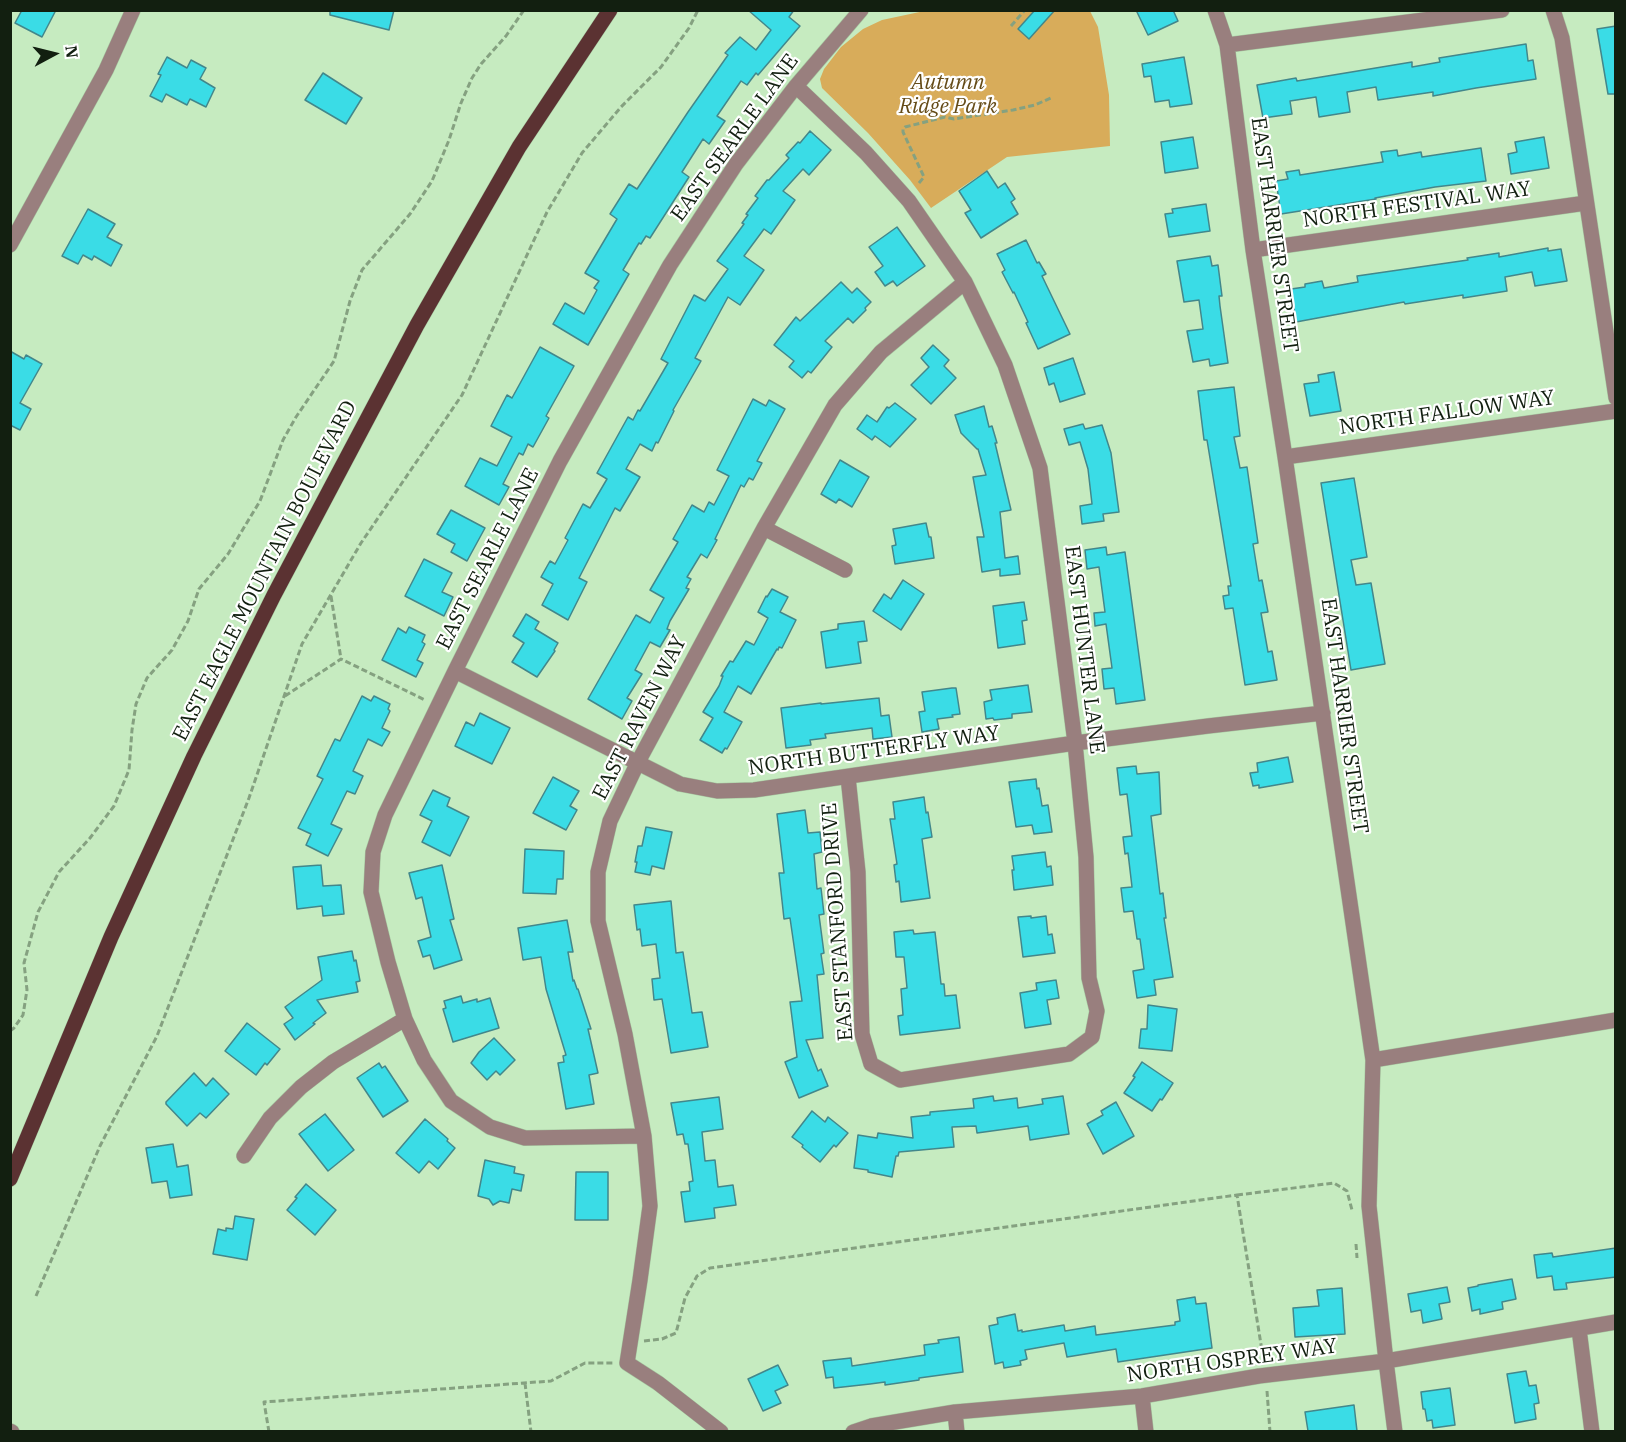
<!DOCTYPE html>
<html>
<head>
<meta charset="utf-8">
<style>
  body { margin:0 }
  #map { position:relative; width:1626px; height:1442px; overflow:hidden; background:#c6ebc0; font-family:"IBM Plex Serif",serif }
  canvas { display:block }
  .frame { position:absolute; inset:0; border:12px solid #121f10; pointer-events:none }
  .north { position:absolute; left:24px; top:24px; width:60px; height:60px; -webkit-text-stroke:4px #fff; paint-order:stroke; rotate:83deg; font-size:16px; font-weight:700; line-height:24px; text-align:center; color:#121f10 }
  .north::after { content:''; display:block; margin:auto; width:21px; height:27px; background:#121f10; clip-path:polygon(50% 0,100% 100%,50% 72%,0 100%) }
</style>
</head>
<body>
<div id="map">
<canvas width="1626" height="1442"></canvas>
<div class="frame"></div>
<div class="north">N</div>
</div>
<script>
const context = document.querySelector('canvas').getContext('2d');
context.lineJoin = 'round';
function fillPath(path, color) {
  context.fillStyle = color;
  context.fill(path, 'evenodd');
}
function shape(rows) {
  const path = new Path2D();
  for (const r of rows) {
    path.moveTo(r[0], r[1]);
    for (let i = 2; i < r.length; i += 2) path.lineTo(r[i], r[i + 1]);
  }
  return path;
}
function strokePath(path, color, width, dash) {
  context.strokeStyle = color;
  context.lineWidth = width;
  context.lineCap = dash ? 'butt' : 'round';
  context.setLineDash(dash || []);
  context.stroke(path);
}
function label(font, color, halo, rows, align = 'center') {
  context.font = font + ' "IBM Plex Serif",serif';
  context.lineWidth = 4.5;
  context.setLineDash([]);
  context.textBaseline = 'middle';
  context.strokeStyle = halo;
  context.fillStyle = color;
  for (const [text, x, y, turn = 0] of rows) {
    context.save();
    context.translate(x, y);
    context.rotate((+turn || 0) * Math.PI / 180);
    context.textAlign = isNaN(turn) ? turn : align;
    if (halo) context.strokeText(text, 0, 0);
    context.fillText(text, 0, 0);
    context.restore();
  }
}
const green = shape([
  [929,10,1090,11,1098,27,1109,95,1110,146,1007,157,931,208,910,180,868,133,822,88,820,79,824,69,841,47,863,29,882,20]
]);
const building = shape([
  [22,10,56,10,42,37,15,23,22,10],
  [330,10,394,10,389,30,330,15,330,10],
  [748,10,794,10,789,17,800,26,758,75,756,73,747,85,741,81,717,116,725,121,709,144,703,139,682,172,689,177,650,238,646,236,641,244,639,243,623,270,629,274,588,345,553,324,565,303,584,314,597,290,594,288,599,281,585,273,617,219,610,214,629,184,637,189,688,112,728,55,725,53,740,37,756,50,771,30,748,10],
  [1035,10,1055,10,1029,39,1018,29,1035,10],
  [1136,10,1173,10,1178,21,1148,35,1136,10],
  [1616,26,1616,94,1608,94,1597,29,1616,26],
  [1526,44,1528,61,1533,60,1536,79,1476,88,1433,96,1433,92,1378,100,1376,87,1347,92,1350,112,1319,117,1316,97,1290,101,1292,114,1263,118,1257,85,1296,78,1297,81,1412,62,1412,67,1440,62,1439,58,1526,44],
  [167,57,187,68,191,60,206,68,200,79,215,88,206,107,190,99,187,105,166,94,162,102,150,96,161,75,158,74,167,57],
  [1184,57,1192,104,1170,107,1169,100,1155,102,1151,76,1144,77,1142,64,1184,57],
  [323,73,362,98,346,124,305,100,323,73],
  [810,131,831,150,809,175,803,169,783,191,795,200,771,234,764,229,744,256,764,270,740,305,728,297,695,358,701,361,673,410,674,411,658,443,656,442,652,451,640,444,626,469,640,477,620,511,615,508,579,578,587,582,568,620,542,605,553,584,541,577,550,561,555,564,568,540,565,538,583,504,590,508,607,479,597,473,628,417,633,420,638,410,640,411,668,363,661,359,694,295,705,301,728,269,717,261,744,224,742,223,748,215,746,214,758,198,755,196,767,180,769,180,789,158,786,155,798,142,800,143,810,131],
  [1193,137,1198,168,1165,173,1161,142,1193,137],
  [1544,137,1549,168,1511,174,1508,154,1517,152,1515,142,1544,137],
  [1481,148,1486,181,1435,187,1375,198,1376,199,1281,214,1276,181,1288,179,1286,172,1299,170,1300,175,1383,162,1381,152,1397,150,1398,156,1421,152,1422,157,1481,148],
  [987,171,998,188,1005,183,1015,199,1011,202,1018,214,981,238,965,213,971,210,959,191,987,171],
  [1206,204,1210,231,1169,237,1165,214,1173,213,1172,209,1206,204],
  [88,209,115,224,107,237,122,245,111,266,94,256,92,260,83,255,78,264,62,256,88,209],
  [897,227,925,266,897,286,893,281,885,286,875,272,883,266,869,247,897,227],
  [1026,240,1037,263,1039,262,1046,274,1042,276,1070,334,1038,349,1026,323,1028,322,1014,292,1013,293,1002,272,1005,270,997,254,1026,240],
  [1548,248,1548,251,1561,249,1567,281,1535,286,1532,272,1505,277,1507,291,1463,298,1463,295,1405,304,1404,302,1296,322,1291,289,1305,287,1305,284,1322,281,1324,288,1358,282,1357,276,1468,260,1467,258,1499,253,1499,257,1548,248],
  [1210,256,1212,266,1218,265,1222,296,1219,296,1220,306,1228,363,1210,366,1209,359,1193,362,1187,331,1203,329,1199,300,1184,302,1177,261,1210,256],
  [841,282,852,293,857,288,871,302,865,308,866,310,853,323,848,318,825,341,832,347,811,373,808,371,802,378,789,367,794,361,774,345,796,317,800,321,841,282],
  [933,345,949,360,944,366,956,378,931,404,911,385,929,367,921,358,933,345],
  [540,347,574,366,546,416,549,418,533,447,528,444,523,455,519,453,503,484,509,487,499,505,465,486,480,458,497,466,512,437,491,426,507,395,512,398,540,347],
  [10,351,24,359,26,355,42,364,20,403,31,409,20,430,10,425,10,351],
  [1073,358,1085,394,1060,402,1054,383,1049,385,1044,368,1073,358],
  [1334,372,1341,411,1310,416,1304,384,1319,382,1318,375,1334,372],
  [1234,387,1240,436,1234,437,1240,468,1247,467,1258,543,1253,544,1259,581,1262,580,1268,612,1261,613,1268,652,1272,651,1277,680,1245,685,1233,608,1225,609,1223,596,1229,595,1228,586,1231,586,1207,440,1204,440,1198,391,1234,387],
  [753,399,766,406,769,400,785,409,757,461,762,463,753,480,749,478,744,487,741,485,715,539,717,540,707,558,701,554,687,577,691,579,686,588,689,589,670,621,667,629,670,630,660,647,650,642,635,670,642,674,627,698,632,701,622,719,588,699,636,615,650,623,664,598,650,590,678,542,673,539,692,505,704,512,709,502,714,505,729,476,717,470,753,399],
  [895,403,916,419,890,447,875,436,872,440,857,429,867,415,877,422,887,407,889,408,895,403],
  [984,406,989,427,992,426,997,443,995,443,1011,510,1000,512,1005,558,1018,556,1020,574,1000,576,1000,569,982,572,977,537,984,537,973,477,986,475,978,449,977,449,961,433,955,415,984,406],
  [1083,424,1085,429,1102,425,1111,453,1119,512,1103,514,1104,521,1082,524,1080,506,1092,504,1088,469,1080,442,1069,445,1064,429,1083,424],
  [840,460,869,477,852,507,839,499,836,503,821,494,840,460],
  [1354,478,1367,557,1351,560,1356,585,1371,583,1385,664,1351,670,1321,483,1354,478],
  [451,510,485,528,467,561,451,552,455,544,437,534,451,510],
  [926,523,929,537,931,537,934,558,895,564,892,546,896,545,893,529,926,523],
  [1106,547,1107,555,1125,552,1145,700,1116,704,1114,688,1104,689,1102,669,1112,668,1106,624,1095,626,1094,613,1105,612,1099,567,1087,569,1085,550,1106,547],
  [424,559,452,573,442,592,453,597,444,616,405,596,424,559],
  [903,580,924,594,901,630,873,611,884,594,891,599,903,580],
  [772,589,788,597,780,612,796,620,782,648,779,647,778,650,777,649,751,694,738,686,724,712,742,722,727,749,725,748,722,753,700,740,713,718,703,712,719,686,723,676,721,676,730,661,733,662,746,641,754,645,768,618,758,612,766,596,767,597,772,589],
  [1024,602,1027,620,1022,621,1025,644,998,648,993,606,1024,602],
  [526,614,539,622,535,629,558,643,554,650,555,651,537,677,512,662,524,643,513,636,526,614],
  [864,621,867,641,858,642,861,663,826,668,821,632,838,629,838,624,864,621],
  [409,627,425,635,422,642,425,644,417,660,423,663,416,677,382,660,398,628,406,633,409,627],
  [1028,685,1032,712,1012,714,1012,718,994,720,993,718,986,719,984,702,992,700,990,690,1028,685],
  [952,688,956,688,960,714,952,715,953,717,937,719,939,729,922,732,919,712,925,711,922,692,952,688],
  [362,696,371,701,374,696,390,704,388,709,390,711,382,728,390,732,382,746,368,739,353,771,363,776,355,794,347,791,331,824,342,829,328,856,306,845,311,834,298,828,323,779,317,776,335,739,340,741,362,696],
  [879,698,881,716,889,715,892,737,873,739,872,728,825,734,826,738,810,740,811,745,786,748,781,708,821,703,821,704,879,698],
  [480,713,510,728,492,764,455,746,466,722,474,726,480,713],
  [1288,757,1293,782,1259,788,1259,785,1253,786,1250,773,1258,772,1257,763,1288,757],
  [1136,766,1137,774,1159,772,1161,814,1151,816,1160,894,1163,893,1166,918,1164,918,1173,977,1154,980,1156,995,1137,998,1133,971,1144,969,1140,939,1137,939,1133,911,1124,912,1121,888,1132,887,1128,853,1125,854,1123,837,1132,836,1127,794,1120,795,1117,768,1136,766],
  [553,777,579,791,570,806,577,810,566,830,533,813,553,777],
  [1036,779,1037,789,1039,788,1042,806,1048,805,1052,832,1034,834,1032,825,1016,827,1009,782,1036,779],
  [433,790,450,798,447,806,469,817,450,856,422,842,432,821,420,815,433,790],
  [924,797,926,813,928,812,932,837,922,839,930,898,901,902,899,881,896,882,894,865,897,864,890,819,895,819,893,802,924,797],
  [805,810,808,833,820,832,822,852,814,854,817,889,821,888,824,914,819,915,824,953,821,954,824,974,817,975,823,1038,806,1040,818,1071,821,1069,828,1086,799,1098,785,1062,797,1057,790,1002,802,1001,790,918,784,919,779,873,784,873,777,814,805,810],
  [646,827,672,832,664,869,652,866,650,875,635,872,637,862,635,862,638,846,642,846,646,827],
  [525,849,564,851,563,879,557,879,556,894,523,893,525,849],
  [1045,852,1047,867,1051,866,1053,885,1014,890,1012,870,1014,870,1012,856,1045,852],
  [321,865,323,886,341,885,344,914,323,916,322,906,297,909,293,867,321,865],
  [442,865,454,919,450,920,462,960,434,969,430,955,423,957,418,941,431,937,422,897,416,899,409,873,442,865],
  [671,901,676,953,683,952,692,1013,702,1012,708,1047,671,1053,662,999,654,1000,652,979,660,978,656,944,642,946,640,929,637,930,634,905,671,901],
  [1031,916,1031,918,1046,916,1048,935,1052,934,1055,953,1023,957,1018,917,1031,916],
  [567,920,573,952,568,952,573,981,574,980,577,989,578,989,591,1029,588,1029,598,1073,589,1075,594,1104,566,1109,558,1063,564,1062,563,1056,566,1055,546,989,541,957,523,960,518,928,567,920],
  [913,930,914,934,935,932,941,984,944,984,945,996,956,995,960,1028,900,1035,898,1016,903,1015,901,989,907,988,904,957,896,957,894,932,913,930],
  [352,951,354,961,356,960,360,981,356,982,358,992,317,1000,326,1013,313,1023,315,1024,295,1040,284,1024,293,1018,285,1007,322,980,318,957,352,951],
  [1056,980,1059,998,1047,1000,1051,1024,1025,1028,1020,993,1037,990,1036,983,1056,980],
  [461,996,463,1003,477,999,477,1002,490,998,499,1028,453,1042,443,1009,446,1008,444,1001,461,996],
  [1148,1005,1177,1009,1172,1051,1139,1048,1141,1029,1147,1029,1148,1005],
  [247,1023,280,1049,267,1065,265,1063,256,1075,225,1051,247,1023],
  [494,1038,515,1060,500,1075,496,1071,487,1080,471,1063,479,1052,494,1038],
  [1142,1062,1173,1083,1162,1100,1160,1099,1152,1111,1124,1093,1135,1077,1133,1076,1142,1062],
  [379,1063,382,1068,385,1066,408,1101,383,1117,357,1078,379,1063],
  [194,1073,206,1086,213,1078,229,1094,206,1118,200,1113,187,1126,166,1104,166,1102,194,1073],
  [993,1096,994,1101,1017,1098,1018,1108,1043,1104,1042,1099,1063,1096,1069,1134,1030,1140,1028,1126,977,1133,976,1126,952,1127,954,1147,899,1152,898,1156,896,1156,892,1177,868,1172,868,1170,854,1168,858,1135,877,1138,878,1133,913,1138,911,1117,930,1115,930,1112,974,1108,973,1099,993,1096],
  [719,1097,723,1129,702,1132,705,1161,715,1160,718,1187,733,1185,736,1205,714,1208,715,1218,685,1222,681,1192,690,1191,689,1182,693,1181,688,1144,685,1144,683,1134,677,1135,671,1103,719,1097],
  [1116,1102,1134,1136,1103,1154,1087,1124,1103,1115,1101,1111,1116,1102],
  [812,1111,825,1122,828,1117,848,1133,836,1147,834,1145,820,1162,802,1147,803,1145,792,1137,812,1111],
  [325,1114,354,1150,328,1171,299,1134,325,1114],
  [425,1119,448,1139,447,1141,455,1148,438,1169,429,1161,419,1173,396,1153,425,1119],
  [173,1144,177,1167,188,1165,192,1195,170,1198,167,1181,152,1183,146,1148,173,1144],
  [485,1160,515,1167,514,1173,524,1175,521,1191,512,1189,509,1203,500,1201,493,1205,489,1199,478,1196,485,1160],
  [576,1172,608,1172,608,1220,575,1220,576,1172],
  [306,1184,336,1210,315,1235,287,1210,297,1198,295,1197,306,1184],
  [235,1216,254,1219,247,1260,213,1254,218,1229,226,1231,226,1228,233,1229,235,1216],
  [1616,1248,1616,1277,1566,1283,1567,1289,1554,1290,1552,1276,1537,1278,1534,1255,1552,1253,1553,1257,1616,1248],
  [1512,1279,1516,1299,1502,1302,1503,1309,1480,1314,1480,1309,1472,1311,1468,1288,1478,1286,1478,1285,1512,1279],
  [1447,1287,1450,1302,1439,1304,1442,1319,1423,1323,1421,1310,1411,1312,1408,1294,1447,1287],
  [1342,1288,1345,1334,1295,1337,1293,1308,1319,1306,1317,1290,1342,1288],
  [1195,1297,1196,1304,1206,1303,1212,1348,1118,1362,1116,1349,1067,1357,1064,1343,1025,1350,1027,1359,1020,1361,1021,1365,1004,1368,1003,1362,995,1364,989,1326,998,1324,997,1318,1015,1314,1018,1331,1022,1330,1022,1332,1064,1325,1065,1331,1095,1326,1096,1335,1175,1325,1175,1322,1180,1321,1177,1300,1195,1297],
  [959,1337,963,1372,919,1378,919,1380,885,1385,885,1382,870,1384,834,1388,833,1377,826,1378,823,1361,851,1358,852,1366,925,1355,924,1345,939,1343,938,1340,959,1337],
  [778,1365,788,1385,775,1391,781,1403,763,1411,748,1379,778,1365],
  [1526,1371,1529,1386,1536,1385,1539,1403,1534,1404,1536,1419,1515,1423,1507,1374,1526,1371],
  [1450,1388,1455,1425,1433,1428,1432,1420,1427,1421,1425,1409,1423,1409,1421,1392,1450,1388],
  [1354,1405,1357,1431,1308,1431,1305,1412,1354,1405]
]);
const path = shape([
  [1011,26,1025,10],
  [919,183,924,177,903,132,903,129,905,127,945,117,954,119,1013,110,1035,105,1053,97],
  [331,596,341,659],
  [285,696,341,659,425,700],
  [10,1031,14,1028,23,1015,27,990,24,963,38,912,59,872,90,838,114,806,129,770,132,730,136,704,147,678,172,650,188,621,199,589,228,554,260,501,283,440,296,417,334,361,350,301,362,270,410,214,432,181,449,140,461,103,472,78,481,64,506,36,524,10],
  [1237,1195,1334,1183,1347,1191,1352,1210],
  [1356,1244,1357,1258],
  [36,1296,100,1146,157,1036,249,798,302,644,361,543,462,395,547,212,582,153,621,107,661,67,689,28,698,10],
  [644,1341,662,1339,676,1333,685,1298,697,1276,710,1268,1237,1195,1263,1357],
  [525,1383,531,1432],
  [1267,1391,1270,1432],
  [269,1432,264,1402,551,1381,585,1363,613,1363]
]);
const minor = shape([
  [1215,10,1227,45,1253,250,1285,457,1373,1060,1369,1206,1386,1361,1395,1432],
  [1553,10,1562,38,1616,398],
  [1227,45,1502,10],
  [796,86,866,153,909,201,965,282,1005,365,1040,468,1075,743,1086,857,1089,978,1097,1011,1092,1037,1069,1054,900,1080,871,1064,862,1034,858,872,848,777],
  [10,245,106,70,133,10],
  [1253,250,1586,203],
  [1285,457,1616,411],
  [764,528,845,570],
  [455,671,680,784,717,791,754,790,1075,743,1208,726,1323,713],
  [1373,1060,1616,1020],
  [644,1136,525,1138,490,1127,451,1101,424,1060,405,1019,388,962,371,892,373,852,385,815,455,671,560,461,670,265,736,164,796,86,861,10],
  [244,1156,270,1118,301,1087,333,1062,405,1019],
  [1579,1329,1592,1432],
  [1142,1396,1146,1432],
  [955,1412,957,1432],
  [10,1431,12,1432],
  [721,1432,658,1383,627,1363,640,1280,650,1206,644,1136,625,1034,598,921,598,872,610,821,638,762,764,528,835,405,881,352,965,282],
  [853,1432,871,1426,955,1412,1142,1396,1259,1376,1386,1361,1616,1322]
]);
const major = shape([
  [10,1179,111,937,194,756,274,595,417,325,519,147,610,10]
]);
const parkNames = [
  ["Autumn",948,83],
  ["Ridge Park",948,107]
];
const streetNames = [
  ["EAST SEARLE LANE",735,138,-54],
  ["NORTH FESTIVAL WAY",1417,205,-8],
  ["EAST HARRIER STREET",1274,235,82],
  ["NORTH FALLOW WAY",1447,413,-8],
  ["EAST SEARLE LANE",488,559,-63],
  ["EAST EAGLE MOUNTAIN BOULEVARD",265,571,-63],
  ["EAST HUNTER LANE",1084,650,83],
  ["EAST HARRIER STREET",1344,716,82],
  ["EAST RAVEN WAY",640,718,-63],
  ["NORTH BUTTERFLY WAY",874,751,-8],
  ["EAST STANFORD DRIVE",838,922,-94],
  ["NORTH OSPREY WAY",1232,1361,-8]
];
fillPath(green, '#d8ac5a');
fillPath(building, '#3adce6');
strokePath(building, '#42878b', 1.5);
strokePath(minor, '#a6c6a0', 16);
strokePath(major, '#a6c6a0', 16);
strokePath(path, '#85a180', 3, [6, 3]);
strokePath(minor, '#997f7e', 15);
strokePath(major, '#5b3232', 15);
label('italic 21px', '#654b17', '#fff', parkNames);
label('21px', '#121f10', '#fff', streetNames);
</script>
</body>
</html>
